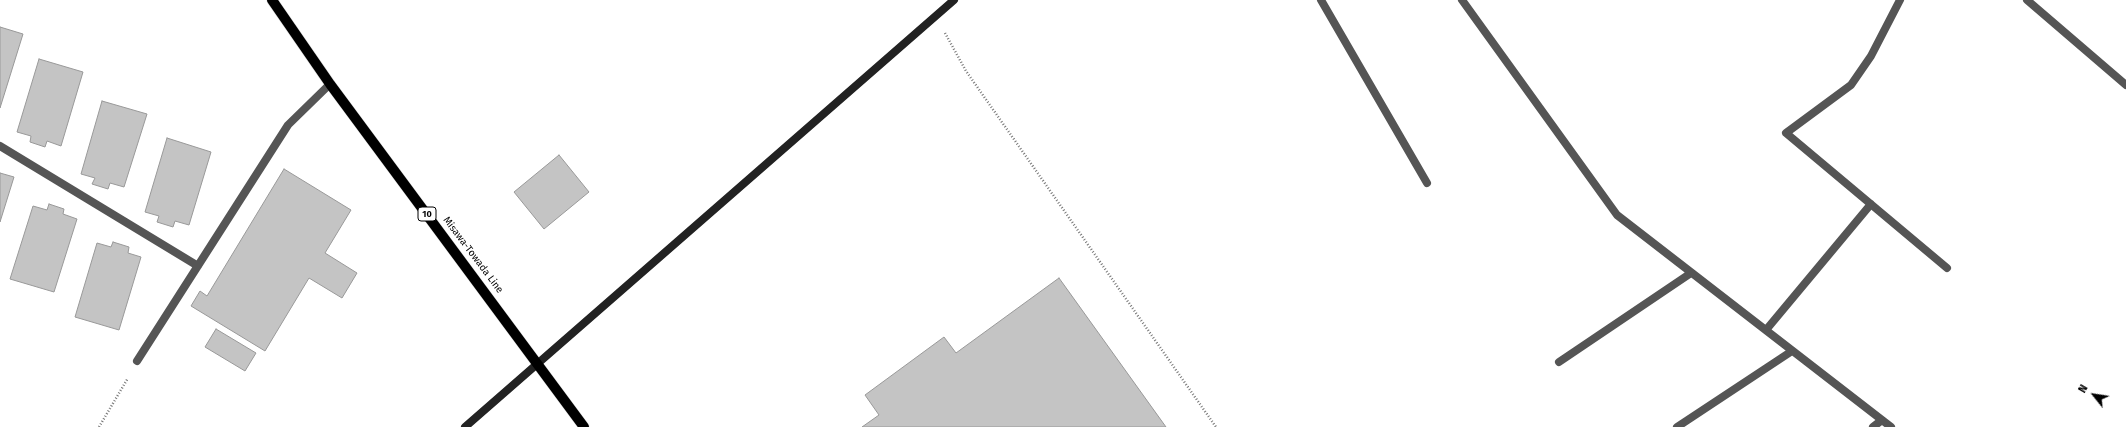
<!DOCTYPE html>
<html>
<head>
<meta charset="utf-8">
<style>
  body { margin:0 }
  #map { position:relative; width:2126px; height:427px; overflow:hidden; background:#fff; font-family:"Fira Sans",sans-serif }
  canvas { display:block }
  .north { position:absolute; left:2074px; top:375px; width:40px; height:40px; -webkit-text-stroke:3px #fff; paint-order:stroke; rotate:300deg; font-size:11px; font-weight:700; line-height:16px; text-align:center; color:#000 }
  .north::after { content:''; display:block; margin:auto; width:14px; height:18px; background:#000; clip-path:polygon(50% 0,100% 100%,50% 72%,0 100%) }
</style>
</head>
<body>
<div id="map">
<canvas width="2126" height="427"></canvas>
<div class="north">N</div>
</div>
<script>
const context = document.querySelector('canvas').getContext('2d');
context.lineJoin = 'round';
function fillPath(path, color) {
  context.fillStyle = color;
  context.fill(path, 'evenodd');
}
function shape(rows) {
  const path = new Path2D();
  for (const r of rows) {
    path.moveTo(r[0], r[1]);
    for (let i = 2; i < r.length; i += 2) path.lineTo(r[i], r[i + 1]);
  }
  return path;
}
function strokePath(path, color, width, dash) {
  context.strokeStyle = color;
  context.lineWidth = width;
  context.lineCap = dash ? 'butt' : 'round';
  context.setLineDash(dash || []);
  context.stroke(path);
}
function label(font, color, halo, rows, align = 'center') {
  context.font = font + ' "Fira Sans",sans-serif';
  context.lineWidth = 3;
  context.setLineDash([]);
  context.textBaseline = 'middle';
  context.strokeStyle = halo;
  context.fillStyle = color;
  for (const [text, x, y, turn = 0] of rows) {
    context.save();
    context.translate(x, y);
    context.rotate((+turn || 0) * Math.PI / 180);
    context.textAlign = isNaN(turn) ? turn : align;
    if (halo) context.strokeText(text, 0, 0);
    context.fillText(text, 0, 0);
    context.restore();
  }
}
const building = shape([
  [0,27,23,34,0,108,0,27],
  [39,59,83,72,61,146,47,141,45,147,30,142,31,136,17,132,39,59],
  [102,101,147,114,124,187,110,183,108,189,92,184,95,178,81,174,102,101],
  [167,138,211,152,189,225,175,221,173,227,157,222,159,216,145,212,167,138],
  [559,155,589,192,544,229,514,192,559,155],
  [284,169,351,210,325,253,357,273,342,298,309,278,265,351,191,306,200,291,207,296,284,169],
  [0,173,14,177,0,222,0,173],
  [49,204,64,209,63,214,77,219,54,292,10,279,33,206,47,210,49,204],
  [113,242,129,247,128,253,141,257,119,330,75,317,97,243,111,247,113,242],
  [1059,278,1166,427,862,427,879,415,865,395,944,337,956,353,1059,278],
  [216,329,256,353,245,371,205,347,216,329]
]);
const path = shape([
  [945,33,966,71,1216,427],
  [99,427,128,378]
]);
const street = shape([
  [1321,0,1427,183],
  [1462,0,1617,215,1891,427],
  [1900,0,1871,56,1851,85,1786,133,1947,268],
  [2027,0,2126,85],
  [0,146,198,266],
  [1766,330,1871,204],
  [137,361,288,125,330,84],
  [1559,362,1691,273],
  [1677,427,1792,351],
  [1873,427,1882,420]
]);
const secondary = shape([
  [465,427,954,0]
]);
const primary = shape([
  [272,0,330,84,584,427]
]);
const shields = [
  [427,214,18]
];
const shieldNames = [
  ["10",427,214]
];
const streetNames = [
  ["Misawa-Towada Line",473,255,53]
];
fillPath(building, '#c4c4c4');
strokePath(building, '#999', 1);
strokePath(primary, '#dbdbdb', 11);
strokePath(path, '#777', 2.5, [1, 2]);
strokePath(street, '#555', 8);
strokePath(secondary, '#222', 8);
strokePath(primary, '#000', 10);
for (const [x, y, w] of shields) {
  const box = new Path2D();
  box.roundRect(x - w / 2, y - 7, w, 14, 3);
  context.fillStyle = '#fff';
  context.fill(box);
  strokePath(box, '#000', 1);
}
label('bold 9px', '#000', null, shieldNames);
label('10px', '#000', '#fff', streetNames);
</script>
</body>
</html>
